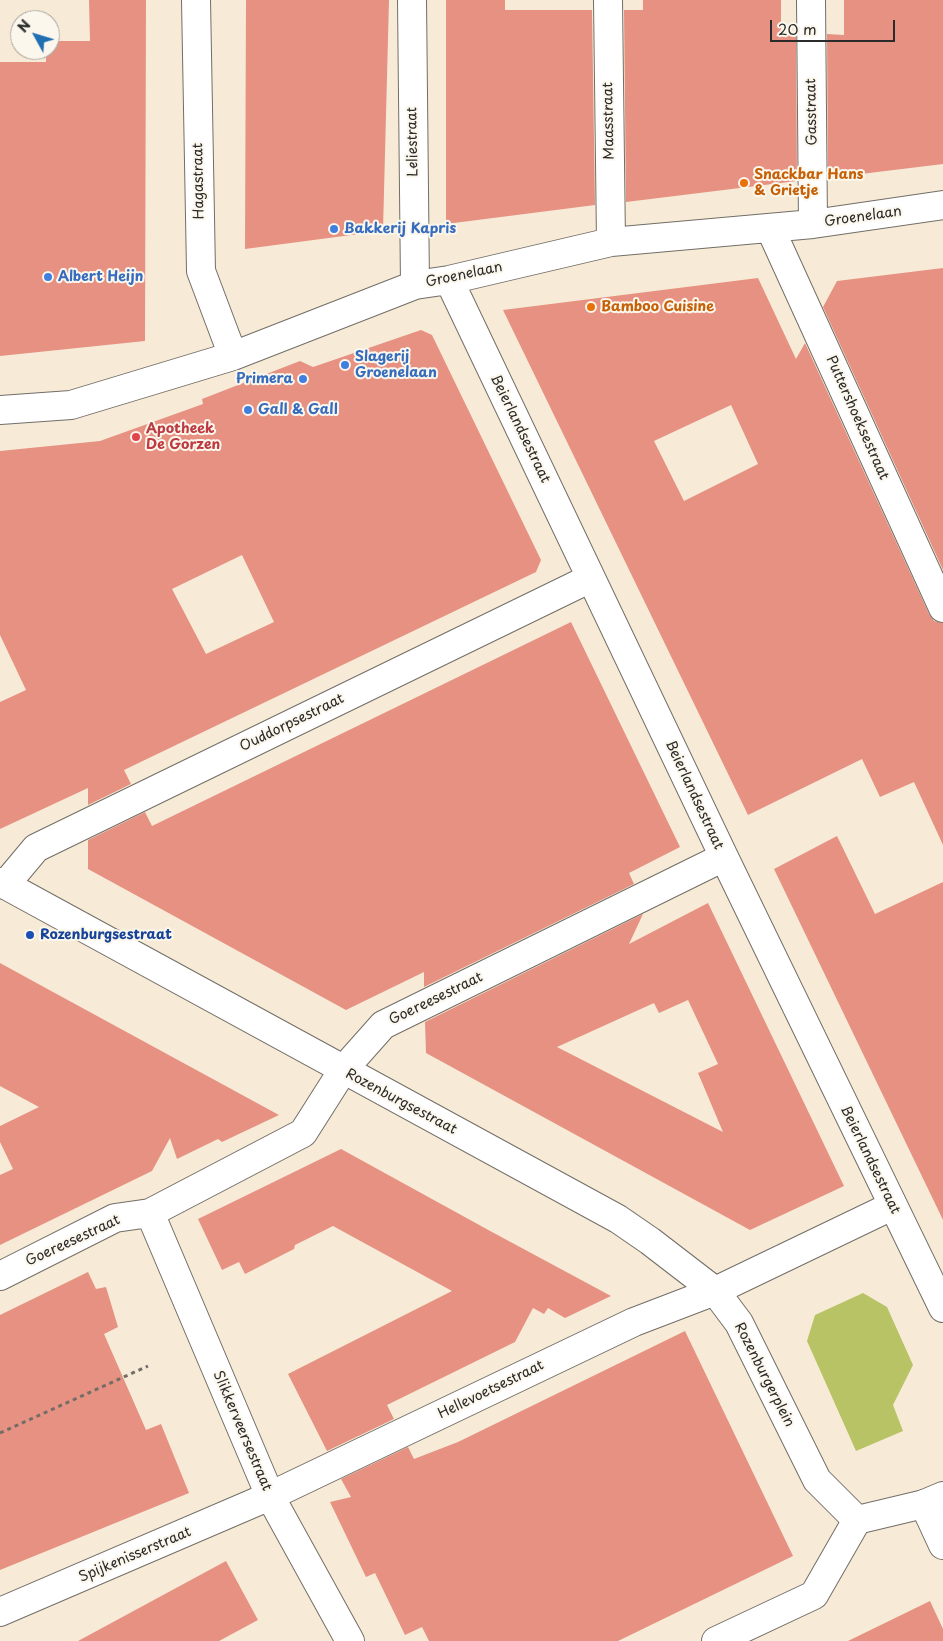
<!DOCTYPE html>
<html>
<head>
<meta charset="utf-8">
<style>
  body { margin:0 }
  #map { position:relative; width:943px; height:1641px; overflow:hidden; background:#f7ebd7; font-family:"Playpen Sans",sans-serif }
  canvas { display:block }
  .north { position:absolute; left:10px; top:10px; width:50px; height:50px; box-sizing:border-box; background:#fbf7ec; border:1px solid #a8a59f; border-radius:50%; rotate:309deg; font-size:14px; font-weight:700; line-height:20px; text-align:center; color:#2b2b2b }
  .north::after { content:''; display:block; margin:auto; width:18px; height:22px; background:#1f6fb2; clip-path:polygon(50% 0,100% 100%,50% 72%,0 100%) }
  .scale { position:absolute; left:770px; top:20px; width:125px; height:22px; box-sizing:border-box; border:2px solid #2b2b2b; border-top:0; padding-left:6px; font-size:15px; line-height:18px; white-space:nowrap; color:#2b2b2b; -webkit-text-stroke:4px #fbf7ec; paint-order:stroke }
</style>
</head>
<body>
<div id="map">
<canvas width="943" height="1641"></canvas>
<div class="north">N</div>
<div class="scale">20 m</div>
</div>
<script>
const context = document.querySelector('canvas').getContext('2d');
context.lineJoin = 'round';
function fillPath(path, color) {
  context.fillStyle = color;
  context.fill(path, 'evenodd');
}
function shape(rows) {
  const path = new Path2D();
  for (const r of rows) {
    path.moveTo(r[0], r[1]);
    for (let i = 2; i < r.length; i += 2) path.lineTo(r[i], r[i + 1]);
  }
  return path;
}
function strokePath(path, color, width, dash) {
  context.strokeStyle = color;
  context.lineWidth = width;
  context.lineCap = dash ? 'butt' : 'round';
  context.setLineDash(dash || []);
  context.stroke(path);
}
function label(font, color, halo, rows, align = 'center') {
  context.font = font + ' "Playpen Sans",sans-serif';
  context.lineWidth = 4;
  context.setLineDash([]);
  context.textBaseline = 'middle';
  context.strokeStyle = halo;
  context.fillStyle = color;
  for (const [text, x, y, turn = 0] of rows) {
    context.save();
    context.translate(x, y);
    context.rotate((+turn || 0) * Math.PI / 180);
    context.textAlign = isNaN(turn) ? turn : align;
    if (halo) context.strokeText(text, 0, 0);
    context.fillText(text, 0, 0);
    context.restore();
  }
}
const green = shape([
  [863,1293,887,1307,913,1365,893,1405,903,1431,856,1451,807,1341,815,1315]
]);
const building = shape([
  [89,0,146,0,145,341,0,356,0,62,46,62,46,50,50,50,50,41,90,41],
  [246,0,389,0,383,230,358,230,359,234,245,249],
  [446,0,505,0,505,10,592,10,595,205,446,224],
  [643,0,781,0,781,32,796,33,797,181,626,202,624,10,643,10],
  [844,0,943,0,943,164,828,178,827,34,844,35],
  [943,268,943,570,823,307,837,281],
  [758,278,796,359,805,343,929,614,934,621,943,623,943,845,914,782,880,797,862,759,748,815,503,310],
  [731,405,758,464,684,501,654,441],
  [421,330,432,335,541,560,536,572,124,770,131,784,88,805,88,788,0,829,0,702,26,690,0,635,0,451,100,441,203,404,202,399,300,361,313,367],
  [242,555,274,622,206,654,172,589],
  [571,622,680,847,629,873,634,884,424,987,424,972,346,1010,88,869,88,840,145,812,152,826],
  [837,836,875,914,943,882,943,1220,774,869],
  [708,903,844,1186,750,1230,426,1053,425,1022,643,914,629,944],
  [688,1000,718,1064,698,1073,723,1132,557,1047,654,1003,659,1013],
  [0,963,53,992,279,1115,222,1142,218,1139,177,1159,170,1138,152,1171,0,1245,0,1175,13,1169,0,1142,0,1126,39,1107,0,1086],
  [341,1149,492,1232,611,1296,565,1318,548,1308,544,1314,533,1308,515,1342,387,1405,394,1419,327,1451,288,1374,452,1291,333,1226,295,1245,294,1249,245,1274,239,1262,222,1270,198,1219],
  [88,1272,96,1289,106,1287,118,1327,104,1334,146,1430,161,1424,189,1493,0,1570,0,1315],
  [685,1331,793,1556,618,1641,429,1641,422,1627,405,1635,375,1573,366,1577,330,1502,351,1497,341,1479,408,1447,414,1459,458,1442],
  [226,1561,258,1620,219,1641,78,1641],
  [930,1601,943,1629,943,1641,848,1641]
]);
const path = shape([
  [0,1433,148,1366]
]);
const minor = shape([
  [196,0,201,271,233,356],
  [412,0,415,285],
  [608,0,611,242],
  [811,0,813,224],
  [770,228,943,608],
  [449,280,724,857,943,1308],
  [0,410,71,405,233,356,415,285,449,280,611,242,813,224,943,205],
  [5,885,36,848,591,578],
  [150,1213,270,1496,350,1641],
  [0,1276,115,1218,150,1213,303,1133,343,1070,383,1025,724,857],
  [924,1504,943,1545],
  [0,1612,270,1496,634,1322,715,1291,892,1206],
  [716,1641,814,1595,857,1520]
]);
const tertiary = shape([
  [0,882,618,1219,650,1241,715,1291,739,1323,817,1480,857,1520,924,1504,943,1496]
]);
const markers = [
  [744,183,5,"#e8710a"],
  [334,229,5,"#3f7fe0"],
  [48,277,5,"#3f7fe0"],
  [591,307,5,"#e8710a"],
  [345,365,5,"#3f7fe0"],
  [303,379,5,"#3f7fe0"],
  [248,410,5,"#3f7fe0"],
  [136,437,5,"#e0444e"],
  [30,935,5,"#1a4fb4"]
];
const streetNames = [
  ["Gasstraat",812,112,-91],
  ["Maasstraat",609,121,-91],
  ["Leliestraat",413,142,-91],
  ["Hagastraat",199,181,-91],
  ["Groenelaan",863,217,-8],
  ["Groenelaan",464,275,-12],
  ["Puttershoeksestraat",857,418,66],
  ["Beierlandsestraat",520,429,64],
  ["Ouddorpsestraat",292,723,-26],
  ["Beierlandsestraat",694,795,65],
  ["Goereesestraat",436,999,-26],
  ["Rozenburgsestraat",401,1102,28],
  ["Beierlandsestraat",870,1160,64],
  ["Goereesestraat",73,1241,-25],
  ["Rozenburgerplein",764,1375,63],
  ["Hellevoetsestraat",491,1390,-26],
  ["Slikkerveersestraat",242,1431,67],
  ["Spijkenisserstraat",135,1555,-23]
];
const foodNames = [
  ["Snackbar Hans",754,175],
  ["& Grietje",754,191],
  ["Bamboo Cuisine",601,307]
];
const shopNames = [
  ["Bakkerij Kapris",344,229],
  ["Albert Heijn",58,277],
  ["Slagerij",355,357],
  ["Groenelaan",355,373],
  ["Primera",293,379,"right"],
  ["Gall & Gall",258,410]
];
const healthNames = [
  ["Apotheek",146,429],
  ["De Gorzen",146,445]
];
const transitNames = [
  ["Rozenburgsestraat",40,935]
];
fillPath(green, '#b7c365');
fillPath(building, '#e69182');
strokePath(minor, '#726e67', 30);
strokePath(tertiary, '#726e67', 30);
strokePath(path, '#726e67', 3, [4, 4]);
strokePath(minor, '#fff', 28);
strokePath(tertiary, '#fff', 28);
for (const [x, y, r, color] of markers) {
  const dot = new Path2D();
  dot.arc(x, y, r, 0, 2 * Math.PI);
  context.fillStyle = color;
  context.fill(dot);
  strokePath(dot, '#fbf7ec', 2);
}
label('14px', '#2b2b2b', '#fbf7ec', streetNames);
label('bold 14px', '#c56008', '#fbf7ec', foodNames, 'left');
label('bold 14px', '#366cbe', '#fbf7ec', shopNames, 'left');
label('bold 14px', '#be3a42', '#fbf7ec', healthNames, 'left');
label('bold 14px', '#164399', '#fbf7ec', transitNames, 'left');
</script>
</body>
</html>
